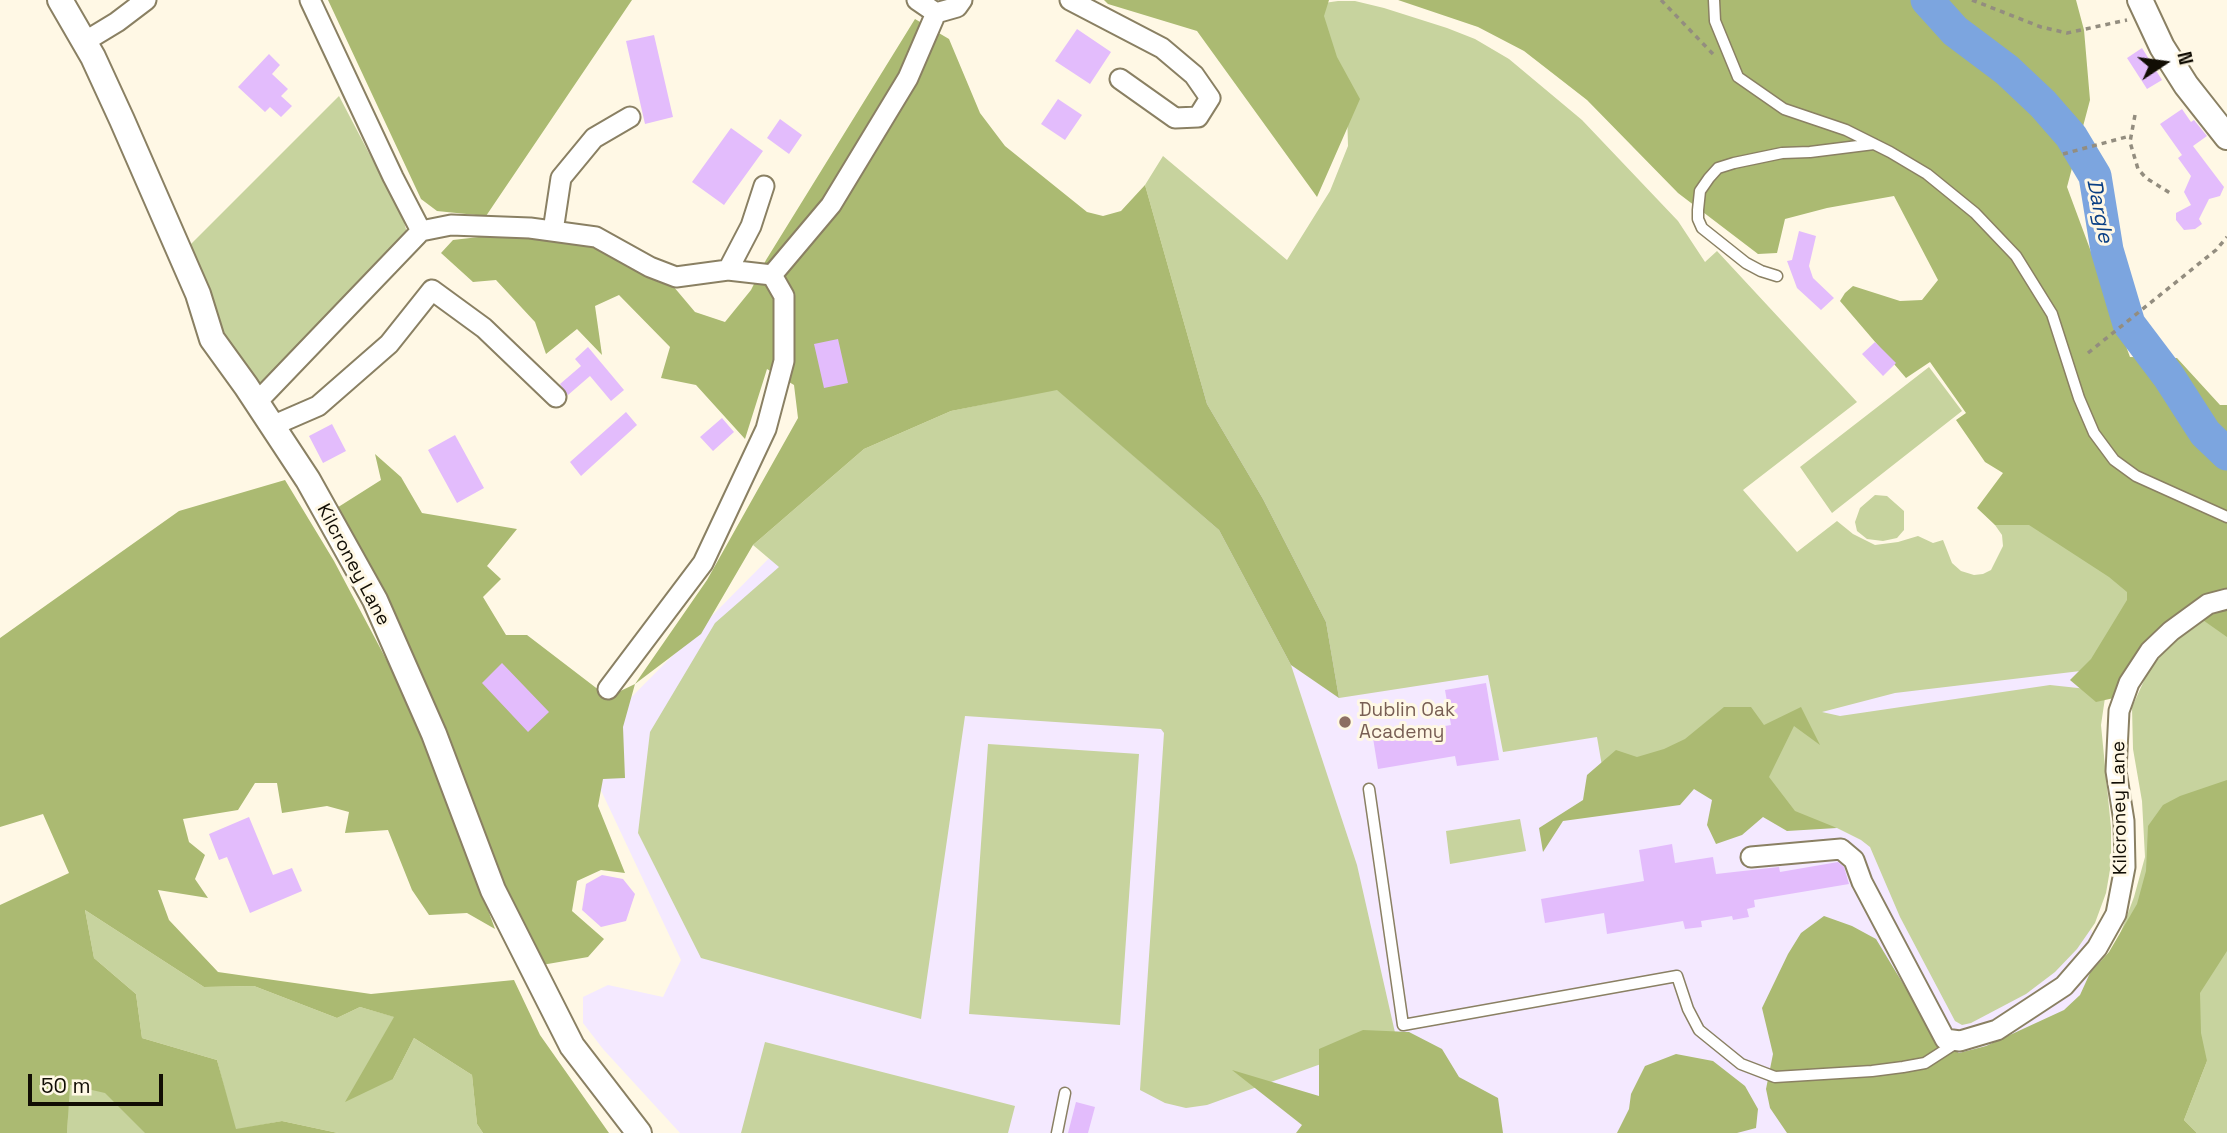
<!DOCTYPE html>
<html>
<head>
<meta charset="utf-8">
<style>
  body { margin:0 }
  #map { position:relative; width:2227px; height:1133px; overflow:hidden; background:#fff8e5; font-family:"Space Grotesk",sans-serif }
  canvas { display:block }
  .north { position:absolute; left:2129px; top:28px; width:70px; height:70px; -webkit-text-stroke:5px #fff8e5; paint-order:stroke; rotate:77deg; font-size:19px; font-weight:700; line-height:28px; text-align:center; color:#110d04 }
  .north::after { content:''; display:block; margin:auto; width:24px; height:32px; background:#110d04; clip-path:polygon(50% 0,100% 100%,50% 72%,0 100%) }
  .scale { position:absolute; left:28px; top:1074px; width:135px; height:32px; box-sizing:border-box; border:4px solid #110d04; border-top:0; padding-left:9px; font-size:21px; line-height:24px; white-space:nowrap; color:#110d04; -webkit-text-stroke:5px #fff8e5; paint-order:stroke }
</style>
</head>
<body>
<div id="map">
<canvas width="2227" height="1133"></canvas>
<div class="north">N</div>
<div class="scale">50 m</div>
</div>
<script>
const context = document.querySelector('canvas').getContext('2d');
context.lineJoin = 'round';
function fillPath(path, color) {
  context.fillStyle = color;
  context.fill(path, 'evenodd');
}
function shape(rows) {
  const path = new Path2D();
  for (const r of rows) {
    path.moveTo(r[0], r[1]);
    for (let i = 2; i < r.length; i += 2) path.lineTo(r[i], r[i + 1]);
  }
  return path;
}
function strokePath(path, color, width, dash) {
  context.strokeStyle = color;
  context.lineWidth = width;
  context.lineCap = dash ? 'butt' : 'round';
  context.setLineDash(dash || []);
  context.stroke(path);
}
function label(font, color, halo, rows, align = 'center') {
  context.font = font + ' "Space Grotesk",sans-serif';
  context.lineWidth = 6;
  context.setLineDash([]);
  context.textBaseline = 'middle';
  context.strokeStyle = halo;
  context.fillStyle = color;
  for (const [text, x, y, turn = 0] of rows) {
    context.save();
    context.translate(x, y);
    context.rotate((+turn || 0) * Math.PI / 180);
    context.textAlign = isNaN(turn) ? turn : align;
    if (halo) context.strokeText(text, 0, 0);
    context.fillText(text, 0, 0);
    context.restore();
  }
}
const education = shape([
  [1089,346,2083,662,2087,916,2141,1093,1986,1133,680,1133,603,1049,583,1023,583,997,608,985,663,997,681,960,581,748,789,538]
]);
const green = shape([
  [1338,1,1355,1,1384,8,1447,28,1475,39,1509,59,1582,120,1678,221,1705,262,1717,251,1857,402,1743,490,1797,552,1837,521,1853,534,1875,545,1898,542,1918,536,1933,543,1943,540,1952,563,1961,571,1974,575,1983,574,1991,570,2003,546,2002,535,1995,525,2032,523,2110,575,2133,594,2089,670,1895,693,1822,712,1840,716,2050,685,2106,691,2101,725,2111,828,2111,864,2106,893,2095,923,2077,949,2055,972,2026,994,1971,1023,1962,1025,1955,1021,1900,917,1870,847,1861,840,1837,828,1796,819,1763,778,1602,766,1597,737,1503,752,1488,675,1339,698,1326,622,1263,499,1207,404,1145,185,1163,156,1287,260,1330,191,1348,146,1347,110,1317,4],
  [339,96,403,218,407,233,259,386,227,351,178,257],
  [1929,367,1962,411,1832,513,1800,467],
  [1057,389,1219,530,1291,665,1357,865,1396,1037,1207,1105,1186,1108,1165,1103,1140,1090,1164,733,1161,729,965,716,921,1019,701,958,638,833,650,732,715,623,779,567,753,545,864,449,951,411],
  [1875,495,1887,496,1904,511,1904,530,1897,538,1883,541,1867,539,1857,531,1855,522,1860,508],
  [2200,618,2227,630,2227,1133,2197,1133,2184,1120,2207,1061,2113,953,2134,897,2145,857,2142,801,2133,749,2132,707,2148,672,2167,648],
  [988,744,1139,754,1120,1025,969,1014],
  [1520,819,1526,851,1450,864,1446,831],
  [85,910,204,987,254,986,337,1018,360,1007,395,1017,393,1079,414,1038,472,1075,477,1124,483,1133,338,1133,282,1121,235,1130,217,1060,142,1038,136,994,94,958],
  [765,1042,1015,1106,1008,1133,741,1133],
  [69,1085,109,1087,162,1133,67,1133]
]);
const forest = shape([
  [328,0,632,0,486,216,437,211,421,199],
  [1104,0,1329,0,1324,16,1337,57,1360,99,1317,197,1197,31,1108,4],
  [1398,0,2076,0,2084,30,2090,100,2067,187,2130,357,2177,358,2220,405,2227,405,2227,637,2200,618,2183,615,2114,698,2096,702,2070,680,2091,659,2127,600,2127,592,2109,577,2029,525,1995,525,1977,508,2003,473,1985,462,1956,420,1966,413,1930,362,1906,378,1840,301,1845,293,1853,286,1900,301,1922,300,1938,280,1894,196,1827,208,1785,219,1777,253,1758,254,1678,193,1587,100,1524,51,1478,27],
  [915,19,949,39,980,113,1005,146,1087,212,1103,216,1121,211,1145,185,1207,404,1263,499,1326,622,1339,698,1291,665,1219,530,1057,390,951,411,864,449,753,545,701,634,635,684,623,727,625,778,603,779,598,806,625,873,601,870,577,881,572,911,604,939,588,957,536,966,332,511,381,480,375,454,401,477,422,513,517,529,487,566,501,579,483,597,506,635,527,635,608,697,635,684,707,580,798,418,794,385,767,369,745,439,696,385,661,378,670,347,619,295,595,306,602,355,577,329,546,354,535,322,496,280,473,282,441,253,453,240,496,235,552,240,602,248,668,280,695,312,725,322,751,290,766,260],
  [285,480,334,561,420,723,495,929,467,913,429,915,412,890,388,830,345,833,349,812,327,806,282,813,277,783,255,783,238,810,183,819,189,842,205,855,195,879,208,898,158,890,169,920,218,972,371,994,514,980,540,1035,609,1133,483,1133,477,1124,472,1075,414,1038,393,1079,345,1102,394,1017,360,1007,337,1018,254,986,204,987,85,910,94,958,136,994,142,1038,217,1060,236,1129,282,1121,338,1133,145,1133,105,1093,70,1085,67,1133,0,1133,0,905,69,873,43,814,0,827,0,638,179,511],
  [1724,707,1751,707,1764,725,1801,707,1820,745,1794,726,1769,777,1795,811,1837,828,1787,831,1763,817,1742,835,1716,844,1707,825,1712,800,1694,789,1680,805,1563,821,1543,852,1539,828,1583,800,1587,775,1616,750,1637,757,1664,749,1685,739],
  [2227,780,2227,951,2200,993,2201,1033,2207,1061,2184,1120,2197,1133,1787,1133,1770,1108,1766,1089,1773,1054,1762,1008,1788,954,1801,933,1824,916,1852,926,1876,939,1936,1038,1959,1053,1986,1046,2064,1010,2080,995,2090,973,2109,952,2137,904,2146,871,2148,826,2163,805,2180,796],
  [1363,1030,1409,1032,1442,1049,1459,1077,1498,1098,1503,1133,1296,1133,1302,1125,1232,1070,1319,1096,1319,1049],
  [1676,1054,1713,1061,1745,1086,1758,1109,1756,1128,1737,1133,1617,1133,1629,1109,1631,1094,1645,1066]
]);
const river = shape([
  [1927,0,1955,31,2007,70,2043,104,2071,136,2095,176,2107,250,2129,324,2169,377,2205,433,2227,454]
]);
const building = shape([
  [1077,29,1111,52,1090,84,1055,61],
  [654,35,673,117,645,124,626,41],
  [2142,48,2162,80,2147,89,2127,58],
  [269,54,280,65,272,74,288,89,281,96,292,106,281,117,270,107,265,112,238,87],
  [1058,99,1082,115,1065,140,1041,124],
  [2182,109,2191,122,2194,120,2207,136,2193,146,2224,187,2220,196,2209,199,2199,219,2202,224,2195,229,2184,230,2176,220,2176,213,2191,205,2184,192,2191,176,2178,158,2182,155,2160,124],
  [780,119,802,135,789,154,767,138],
  [731,128,763,151,724,205,692,182],
  [1799,231,1816,236,1809,266,1813,278,1834,298,1821,310,1797,288,1787,261,1792,260],
  [838,339,848,383,824,388,814,344],
  [1875,342,1896,363,1883,376,1862,354],
  [588,347,624,390,611,401,590,376,568,395,560,384,581,366,575,359],
  [626,412,637,425,581,476,570,462],
  [722,418,734,432,713,451,700,437],
  [332,424,346,451,323,463,309,436],
  [455,435,484,488,457,503,428,450],
  [502,663,549,712,528,732,482,683],
  [1486,683,1499,760,1457,766,1455,756,1378,769,1373,738,1451,725,1445,690],
  [249,817,273,875,292,868,302,891,250,913,227,857,219,860,209,834],
  [1672,844,1675,863,1713,857,1716,874,1779,867,1780,872,1838,862,1844,867,1849,884,1754,900,1755,907,1747,909,1749,917,1733,920,1732,916,1701,921,1702,927,1685,929,1683,921,1607,934,1604,913,1545,923,1541,899,1644,881,1639,850],
  [602,875,623,879,635,894,626,921,601,927,582,910,586,884],
  [1076,1102,1095,1107,1088,1133,1068,1133]
]);
const path = shape([
  [1661,0,1713,54],
  [1972,0,2041,27,2067,33,2127,20],
  [2135,115,2130,142,2138,169,2146,178,2170,193],
  [2063,154,2130,136],
  [2088,353,2216,250,2227,237]
]);
const service = shape([
  [1714,0,1715,21,1738,77,1784,109,1846,130,1890,152,1927,174,1975,213,2016,256,2052,314,2079,398,2094,433,2114,460,2136,476,2227,517],
  [1777,276,1761,271,1746,263,1702,228,1698,219,1698,210,1700,191,1709,178,1718,168,1734,163,1782,153,1810,152,1874,144],
  [1369,789,1403,1025,1677,976,1688,1009,1699,1030,1741,1064,1775,1077,1872,1071,1903,1067,1925,1063,1956,1043],
  [1057,1133,1065,1093]
]);
const minor = shape([
  [310,0,393,177,421,231],
  [917,0,936,13,957,7,962,0],
  [1070,0,1162,48,1194,75,1210,98,1198,117,1175,118,1120,79],
  [84,42,117,22,146,0],
  [553,231,561,178,594,138,630,117],
  [728,270,751,226,764,186],
  [772,275,831,205,908,78,936,13],
  [257,402,421,231,451,225,530,228,596,237,650,267,676,277,728,270,772,275,784,296,784,361,766,429,703,563,608,689],
  [272,426,318,406,389,344,432,290,484,328,556,397],
  [1751,857,1841,849,1854,860,1862,882,1945,1039,1960,1041,1997,1030,2064,986,2097,948,2116,914,2125,867,2124,821,2116,771,2119,711,2129,683,2150,651,2171,631,2208,604,2227,599]
]);
const tertiary = shape([
  [60,0,93,57,122,120,198,294,212,339,246,386,308,480,375,600,434,734,493,890,572,1046,639,1133],
  [2140,0,2162,47,2186,85,2227,137]
]);
const markers = [
  [1345,722,7,"#8d6e63"]
];
const streetNames = [
  ["Kilcroney Lane",353,565,62],
  ["Kilcroney Lane",2120,808,-91]
];
const educationNames = [
  ["Dublin Oak",1359,711],
  ["Academy",1359,733]
];
const waterNames = [
  ["Dargle",2099,211,79]
];
fillPath(education, '#f4e9ff');
fillPath(green, '#c7d39e');
fillPath(forest, '#abba72');
strokePath(river, '#7ca5df', 33);
fillPath(building, '#e3bcfc');
strokePath(service, '#8a8063', 13);
strokePath(minor, '#8a8063', 23);
strokePath(tertiary, '#8a8063', 28);
strokePath(path, '#938d7f', 3.5, [5, 5]);
strokePath(service, '#fff', 10);
strokePath(minor, '#fff', 19);
strokePath(tertiary, '#fff', 24);
for (const [x, y, r, color] of markers) {
  const dot = new Path2D();
  dot.arc(x, y, r, 0, 2 * Math.PI);
  context.fillStyle = color;
  context.fill(dot);
  strokePath(dot, '#fff8e5', 2.5);
}
label('19px', '#110d04', '#fff8e5', streetNames);
label('19px', '#785e54', '#fff8e5', educationNames, 'left');
label('italic 21px', '#093f84', '#fff8e5', waterNames);
</script>
</body>
</html>
